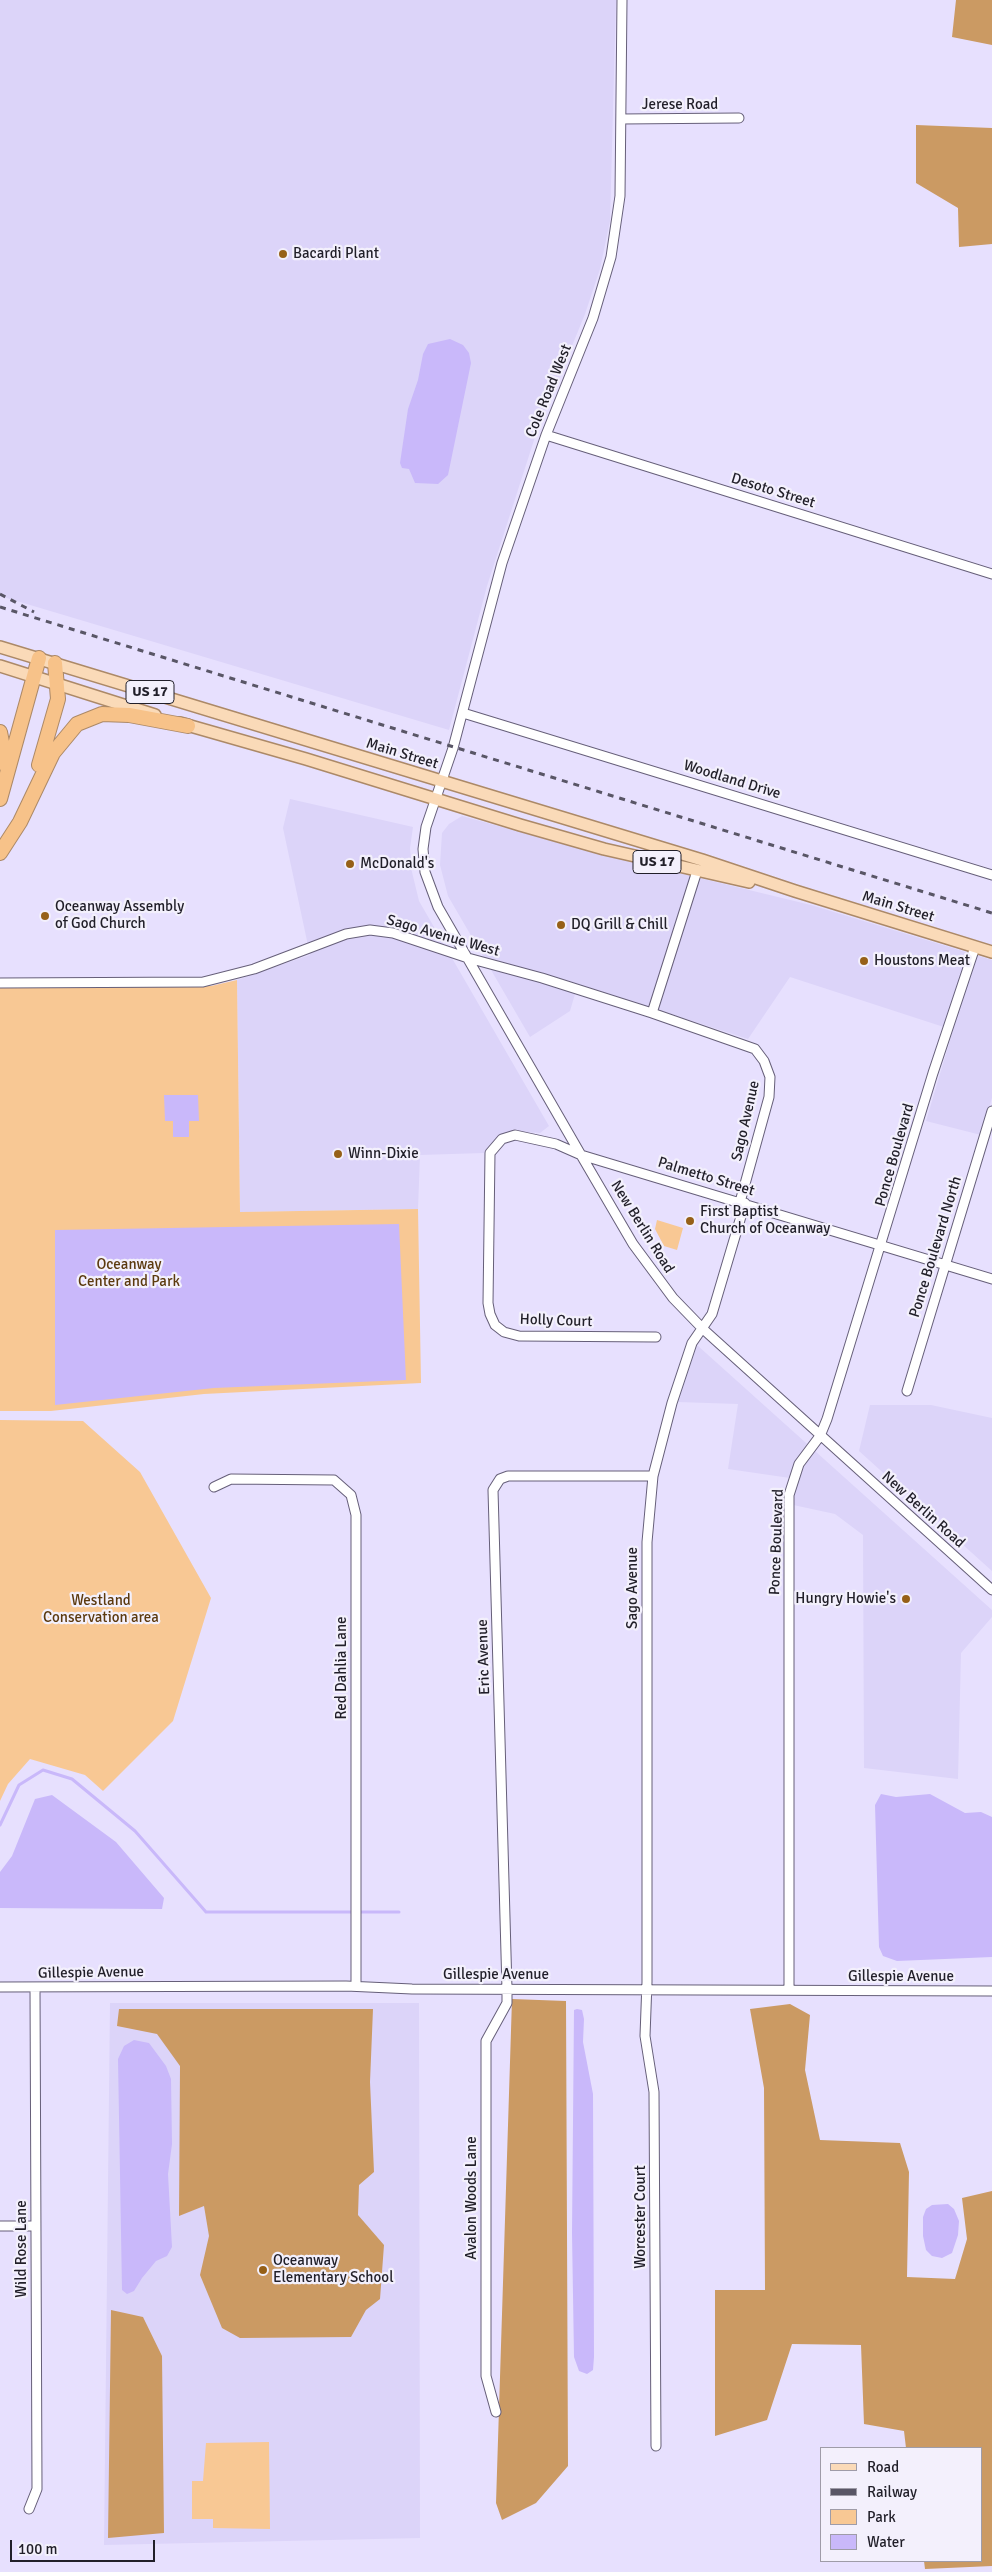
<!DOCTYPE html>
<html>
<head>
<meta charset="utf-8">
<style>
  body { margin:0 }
  #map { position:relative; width:992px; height:2572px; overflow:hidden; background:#e7e0fe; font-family:Signika,sans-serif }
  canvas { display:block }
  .legend { position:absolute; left:820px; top:2447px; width:162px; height:115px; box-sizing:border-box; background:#f3f0fc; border:1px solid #9f9ca8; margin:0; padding:6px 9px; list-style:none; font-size:15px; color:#211f29 }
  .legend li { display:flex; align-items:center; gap:10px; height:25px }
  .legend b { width:25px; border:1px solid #9f9ca8 }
  .scale { position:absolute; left:10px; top:2540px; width:145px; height:22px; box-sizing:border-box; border:2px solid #211f29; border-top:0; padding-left:6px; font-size:15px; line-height:18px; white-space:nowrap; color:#211f29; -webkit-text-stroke:4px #f3f0fc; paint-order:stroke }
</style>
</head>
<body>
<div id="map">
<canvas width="992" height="2572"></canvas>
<ul class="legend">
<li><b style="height:6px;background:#fadab8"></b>Road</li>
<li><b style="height:6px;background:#595666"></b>Railway</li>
<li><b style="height:14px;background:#f8c894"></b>Park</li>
<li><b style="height:14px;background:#c9b8fa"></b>Water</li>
</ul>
<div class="scale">100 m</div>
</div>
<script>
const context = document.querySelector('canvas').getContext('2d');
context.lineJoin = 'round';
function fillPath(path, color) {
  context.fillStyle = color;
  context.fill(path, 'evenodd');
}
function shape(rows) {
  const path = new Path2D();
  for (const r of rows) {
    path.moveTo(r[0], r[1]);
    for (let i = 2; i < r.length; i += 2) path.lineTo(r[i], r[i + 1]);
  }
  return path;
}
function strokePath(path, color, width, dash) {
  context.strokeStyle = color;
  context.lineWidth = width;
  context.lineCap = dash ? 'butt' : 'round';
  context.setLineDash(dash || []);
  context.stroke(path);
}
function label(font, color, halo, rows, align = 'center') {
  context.font = font + ' Signika,sans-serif';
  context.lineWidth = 4.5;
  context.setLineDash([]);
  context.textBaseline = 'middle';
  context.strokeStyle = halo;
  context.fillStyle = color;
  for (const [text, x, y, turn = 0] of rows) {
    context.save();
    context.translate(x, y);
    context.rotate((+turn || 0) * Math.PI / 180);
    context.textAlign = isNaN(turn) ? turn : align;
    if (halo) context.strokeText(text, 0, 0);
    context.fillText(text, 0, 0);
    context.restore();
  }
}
const built = shape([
  [0,0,616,0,610,221,600,269,585,314,535,437,487,586,449,730,0,596],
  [290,799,413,827,410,848,412,872,419,901,549,1126,540,1133,513,1131,498,1137,484,1153,420,1155,418,1209,240,1212,237,980,310,955,283,828],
  [462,816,596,853,811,905,992,960,992,1098,981,1135,926,1121,953,1030,790,977,748,1039,578,984,570,1011,530,1037,448,896,440,865,442,833,449,824],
  [697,1345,992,1610,992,1617,961,1653,958,1779,864,1768,863,1535,835,1514,784,1503,790,1478,728,1469,738,1404,678,1402],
  [870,1405,931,1405,992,1418,992,1571,859,1451],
  [110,2003,419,2003,420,2538,104,2545]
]);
const green = shape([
  [237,980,240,1212,418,1209,421,1383,204,1394,51,1411,0,1411,0,988,211,986],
  [657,1220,683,1228,677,1250,664,1246,655,1229],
  [0,1420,83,1421,140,1472,211,1598,173,1721,103,1791,85,1775,30,1759,8,1784,0,1801],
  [269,2442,270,2529,213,2528,213,2519,192,2519,192,2481,203,2481,206,2443]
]);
const forest = shape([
  [956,0,992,0,992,45,952,37],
  [916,125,992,128,992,244,959,247,958,208,916,183],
  [512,1999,566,2001,568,2466,536,2503,502,2520,496,2503],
  [790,2004,810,2015,805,2070,820,2140,900,2143,909,2172,907,2277,955,2279,967,2239,962,2198,992,2191,992,2566,925,2569,924,2561,981,2561,981,2448,906,2448,904,2431,864,2424,861,2345,792,2344,767,2420,715,2436,715,2290,765,2290,764,2088,750,2009],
  [119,2009,373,2009,370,2082,374,2172,359,2185,358,2215,384,2245,380,2299,366,2310,351,2337,240,2338,222,2328,200,2275,209,2236,204,2206,179,2216,180,2066,157,2034,117,2026],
  [111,2310,143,2317,162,2356,164,2533,108,2538]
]);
const water = shape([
  [450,339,463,345,469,353,471,363,448,475,438,484,415,483,409,469,402,468,400,463,408,409,418,380,423,354,428,344],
  [164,1095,198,1095,199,1121,189,1121,189,1137,173,1137,173,1121,165,1121],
  [399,1224,406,1380,214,1388,55,1405,55,1230],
  [881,1794,896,1797,930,1794,965,1813,981,1812,992,1817,992,1957,897,1961,883,1956,879,1947,875,1805],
  [52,1795,116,1842,164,1898,162,1909,0,1908,0,1872,12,1856,35,1799],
  [577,2009,582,2010,584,2019,583,2042,593,2094,594,2357,593,2370,587,2374,579,2371,574,2357,572,2233,574,2010],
  [134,2040,149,2043,166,2066,171,2079,172,2144,168,2174,172,2247,167,2256,156,2261,142,2278,134,2291,127,2294,122,2290,118,2059,124,2046],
  [948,2204,954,2209,959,2221,958,2235,952,2253,942,2258,932,2256,926,2250,923,2236,923,2217,926,2209,932,2205]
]);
const stream = shape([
  [0,1825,19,1785,43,1770,72,1779,135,1831,206,1912,399,1912]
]);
const minor = shape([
  [622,0,620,196,611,257,593,318,546,435,502,563,453,748,426,827,423,849,425,872,438,907,581,1155,633,1244,673,1298,703,1329,992,1590],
  [621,119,739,118],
  [546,435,992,574],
  [463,713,992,875],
  [0,983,203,982,254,969,346,934,370,930,393,933,468,958,542,978,652,1013,755,1049,764,1061,770,1077,769,1097,740,1202],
  [652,1013,697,871],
  [656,1337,519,1336,504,1332,495,1325,490,1314,488,1303,490,1153,502,1139,515,1135,556,1144,581,1155,992,1279],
  [907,1391,992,1111],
  [214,1487,231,1479,334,1480,351,1495,356,1515,356,1986],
  [0,1987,346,1986,412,1989,992,1991],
  [789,1990,789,1495,799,1464,820,1436,827,1419,933,1073,975,947],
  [0,2226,36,2226],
  [496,2412,486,2376,486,2041,507,2003,507,1989,493,1490,500,1479,508,1476,653,1476],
  [656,2446,654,2092,645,2036,647,1982,647,1542,653,1476,672,1403,692,1343,712,1314,745,1203],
  [29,2509,37,2489,35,1987]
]);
const major = shape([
  [0,647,702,860,795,891,992,952],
  [0,666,155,715],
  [180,723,306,759,520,825,604,849,749,882]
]);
const highway = shape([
  [0,732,7,768],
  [39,765,58,699,55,663],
  [0,799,39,658],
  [0,853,20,822,53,753,77,724,102,714,129,715,188,726]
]);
const rail = shape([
  [0,594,34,612],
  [0,607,992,913]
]);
const markers = [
  [283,254,5,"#966018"],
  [350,864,5,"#966018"],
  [45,916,5,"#966018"],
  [561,925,5,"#966018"],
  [864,961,5,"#966018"],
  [338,1154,5,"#966018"],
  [690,1221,5,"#966018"],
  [906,1599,5,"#966018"],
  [263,2270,5,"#966018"]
];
const shields = [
  [150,692,48],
  [657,862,48]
];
const shieldNames = [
  ["US 17",150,692],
  ["US 17",657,862]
];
const streetNames = [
  ["Jerese Road",680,105],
  ["Cole Road West",549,391,-68],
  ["Desoto Street",773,491,17],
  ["Main Street",402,754,17],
  ["Woodland Drive",732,780,17],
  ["Main Street",898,907,17],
  ["Sago Avenue West",443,936,16],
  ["Sago Avenue",746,1121,-77],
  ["Ponce Boulevard",895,1155,-74],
  ["Palmetto Street",706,1177,17],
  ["New Berlin Road",642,1227,58],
  ["Ponce Boulevard North",936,1247,-73],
  ["Holly Court",556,1321,2],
  ["New Berlin Road",923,1510,42],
  ["Ponce Boulevard",777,1542,-88],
  ["Sago Avenue",633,1588,-90],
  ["Eric Avenue",484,1657,-92],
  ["Red Dahlia Lane",342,1668,-90],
  ["Gillespie Avenue",91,1973,-1],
  ["Gillespie Avenue",496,1975],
  ["Gillespie Avenue",901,1977],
  ["Avalon Woods Lane",472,2198,-90],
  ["Worcester Court",641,2217,-90],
  ["Wild Rose Lane",22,2249,-90]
];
const poiNames = [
  ["Bacardi Plant",293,254],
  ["McDonald's",360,864],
  ["Oceanway Assembly",55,907],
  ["of God Church",55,924],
  ["DQ Grill & Chill",571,925],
  ["Houstons Meat",874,961],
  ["Winn-Dixie",348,1154],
  ["First Baptist",700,1212],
  ["Church of Oceanway",700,1229],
  ["Hungry Howie's",896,1599,"right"],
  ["Oceanway",273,2261],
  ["Elementary School",273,2278]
];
const parkNames = [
  ["Oceanway",129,1265],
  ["Center and Park",129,1282],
  ["Westland",101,1601],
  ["Conservation area",101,1618]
];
fillPath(built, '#dcd4f9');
fillPath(green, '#f8c894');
fillPath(forest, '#cb9a63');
fillPath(water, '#c9b8fa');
strokePath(stream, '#c9b8fa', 3);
strokePath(minor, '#665f79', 11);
strokePath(major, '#ac8967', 14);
strokePath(highway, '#ac8967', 16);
strokePath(minor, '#fff', 9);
strokePath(major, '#fadab8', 11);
strokePath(highway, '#f7c289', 14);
strokePath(rail, '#595666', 3, [6, 6]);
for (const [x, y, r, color] of markers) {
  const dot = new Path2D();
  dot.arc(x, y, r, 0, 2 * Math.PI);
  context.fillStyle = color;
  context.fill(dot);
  strokePath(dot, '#f3f0fc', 2);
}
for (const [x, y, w] of shields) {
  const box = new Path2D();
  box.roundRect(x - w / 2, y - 11.5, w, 23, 4);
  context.fillStyle = '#f3f0fc';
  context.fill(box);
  strokePath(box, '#211f29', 1);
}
label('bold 14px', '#211f29', null, shieldNames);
label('15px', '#211f29', '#f3f0fc', streetNames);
label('15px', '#211f29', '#f3f0fc', poiNames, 'left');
label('15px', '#5c3a0f', '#f3f0fc', parkNames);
</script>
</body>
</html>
